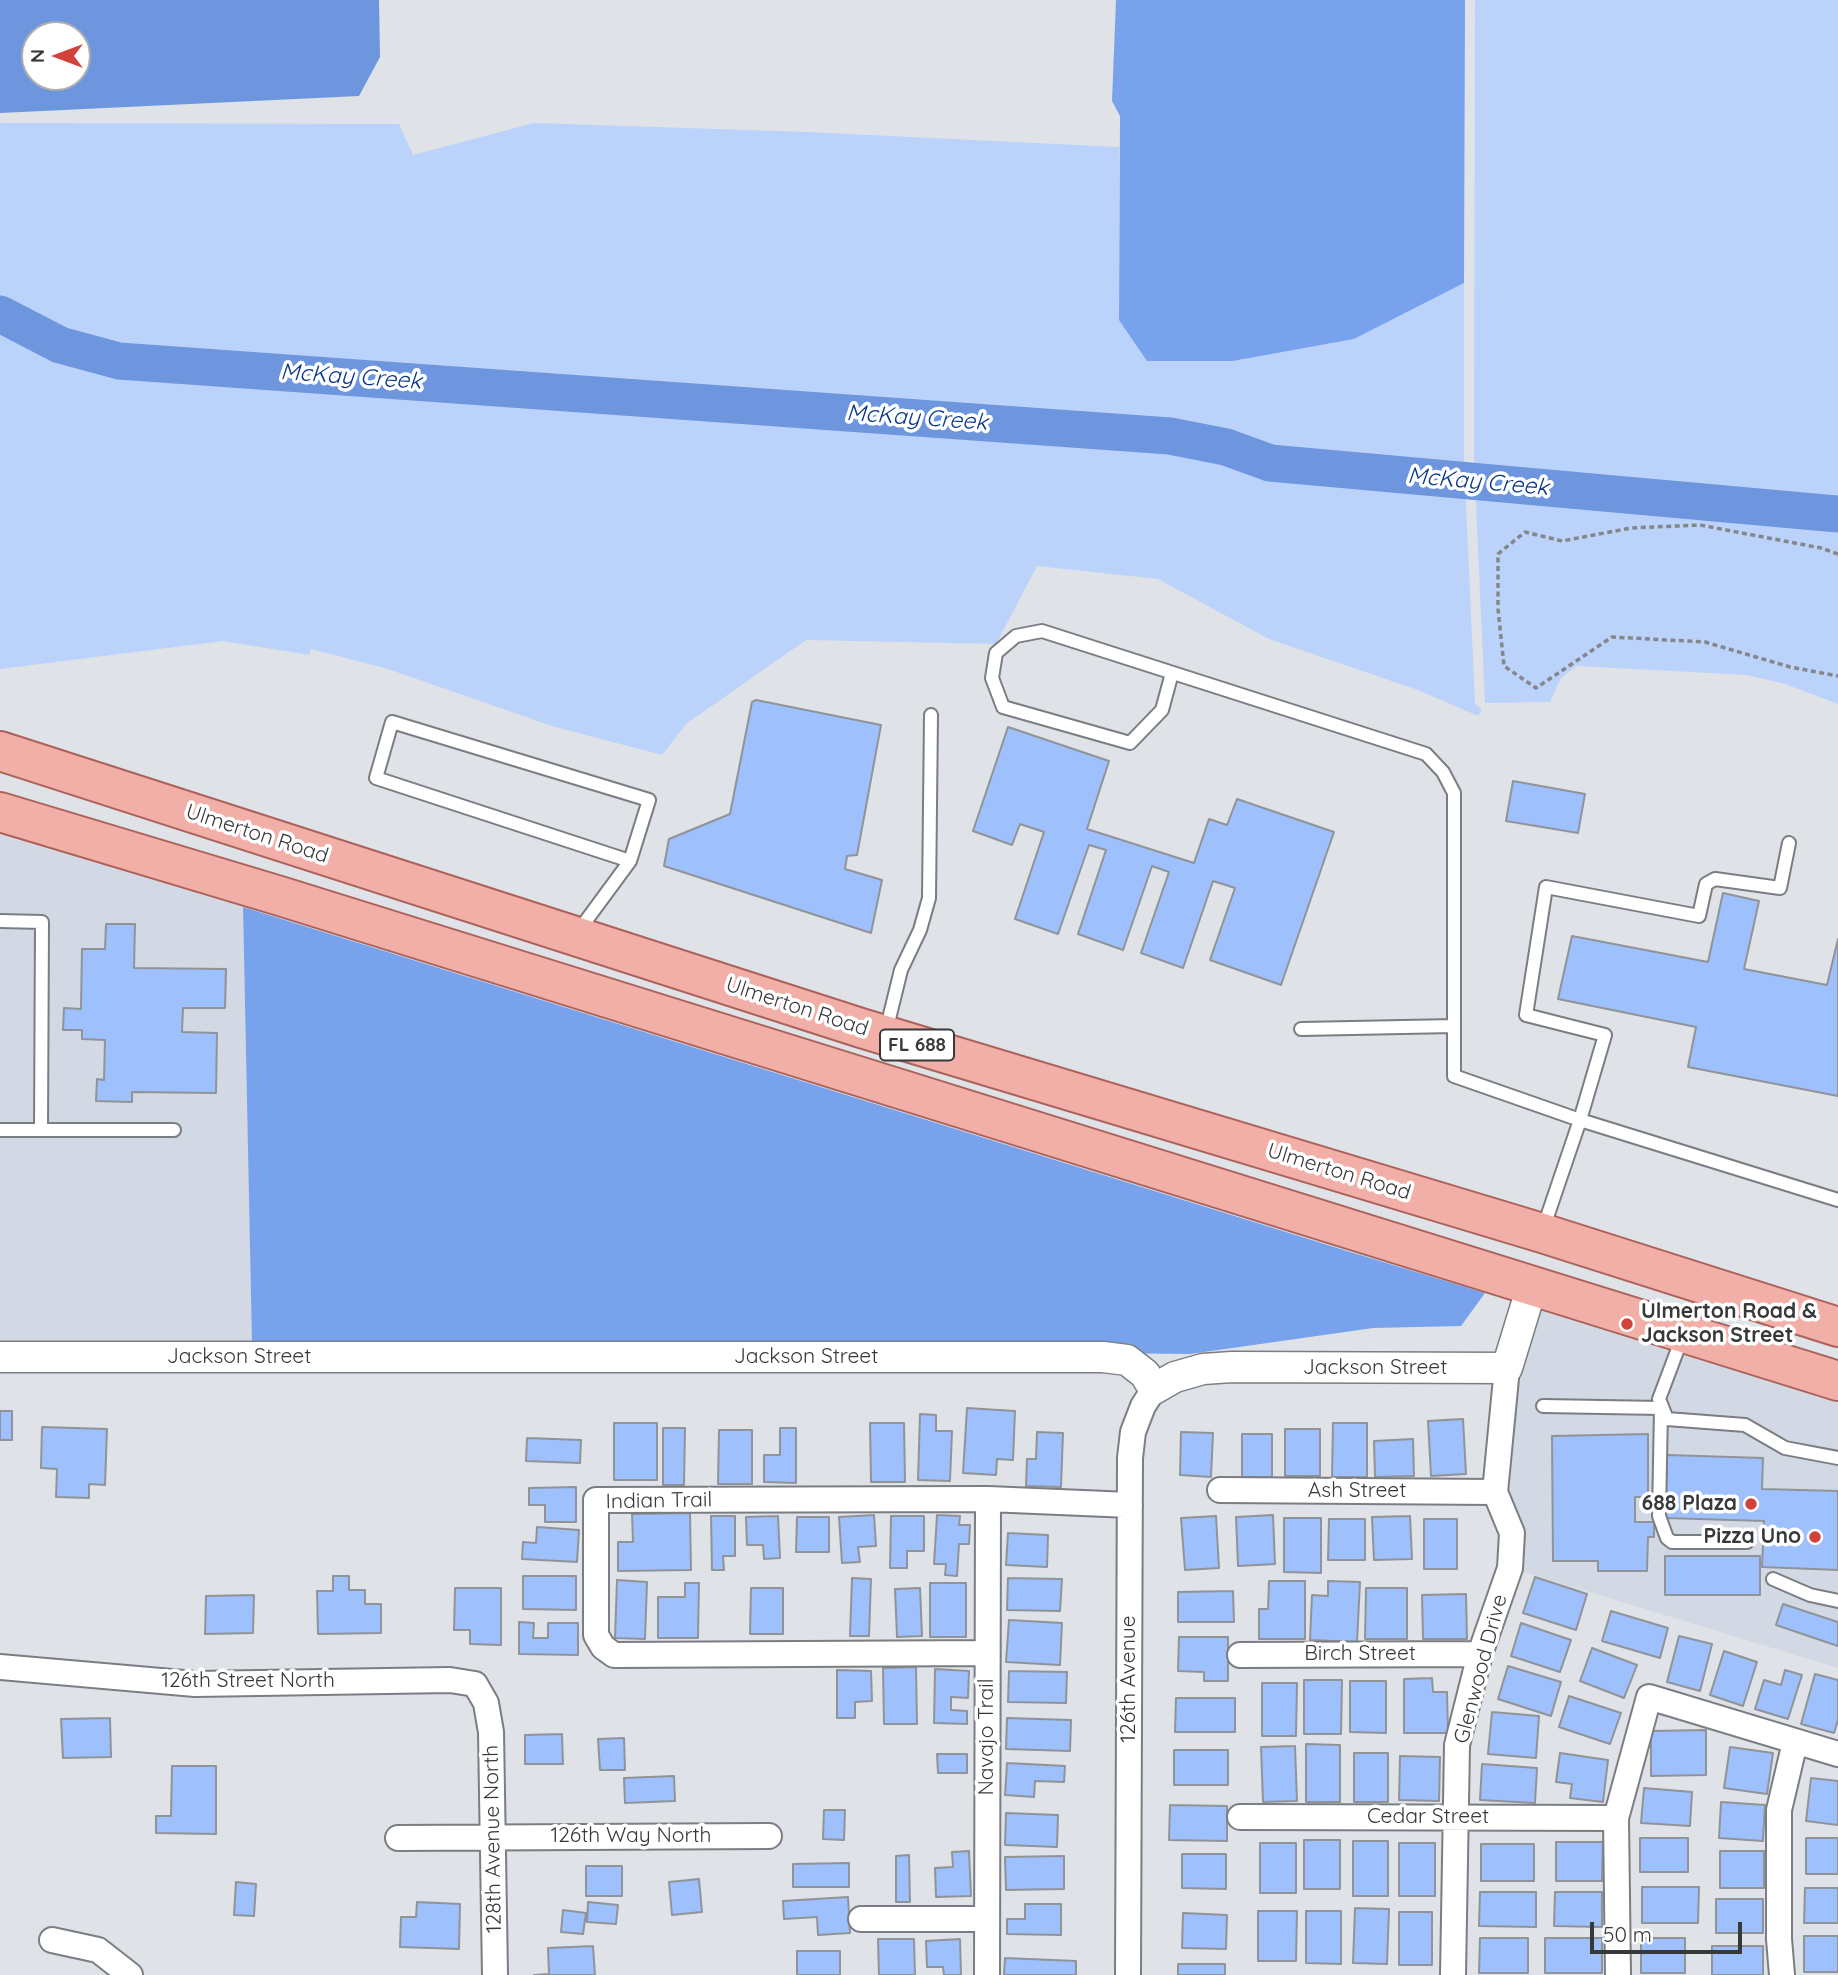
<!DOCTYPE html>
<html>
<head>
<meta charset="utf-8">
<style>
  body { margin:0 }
  #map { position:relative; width:1838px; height:1975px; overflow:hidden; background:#dfe2e7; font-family:Quicksand,sans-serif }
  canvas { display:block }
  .north { position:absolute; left:21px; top:21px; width:70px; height:70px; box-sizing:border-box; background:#fff; border:2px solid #afafb0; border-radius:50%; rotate:270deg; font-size:19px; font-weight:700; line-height:28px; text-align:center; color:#36383a }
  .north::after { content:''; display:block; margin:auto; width:24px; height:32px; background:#d1423a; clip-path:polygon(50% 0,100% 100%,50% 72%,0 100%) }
  .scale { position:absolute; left:1590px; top:1922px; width:152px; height:32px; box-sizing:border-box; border:4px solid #36383a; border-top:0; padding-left:9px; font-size:21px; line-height:24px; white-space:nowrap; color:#36383a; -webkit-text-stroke:5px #fff; paint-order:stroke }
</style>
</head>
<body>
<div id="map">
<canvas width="1838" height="1975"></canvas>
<div class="north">N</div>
<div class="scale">50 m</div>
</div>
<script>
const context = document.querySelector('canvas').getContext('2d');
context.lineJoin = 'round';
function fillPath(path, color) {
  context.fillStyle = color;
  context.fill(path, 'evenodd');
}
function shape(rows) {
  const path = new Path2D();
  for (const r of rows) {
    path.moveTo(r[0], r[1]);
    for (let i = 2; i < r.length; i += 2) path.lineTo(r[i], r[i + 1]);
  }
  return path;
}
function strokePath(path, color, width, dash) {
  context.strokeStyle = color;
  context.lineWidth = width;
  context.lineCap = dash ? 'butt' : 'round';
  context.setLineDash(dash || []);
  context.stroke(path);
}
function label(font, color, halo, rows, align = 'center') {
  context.font = font + ' Quicksand,sans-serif';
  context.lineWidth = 7;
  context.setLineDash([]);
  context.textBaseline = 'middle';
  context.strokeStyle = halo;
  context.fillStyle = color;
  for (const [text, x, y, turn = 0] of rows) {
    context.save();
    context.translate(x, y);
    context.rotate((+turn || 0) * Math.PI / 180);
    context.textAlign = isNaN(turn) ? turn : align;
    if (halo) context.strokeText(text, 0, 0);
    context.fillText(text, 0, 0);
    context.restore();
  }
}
const built = shape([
  [0,835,243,907,252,1345,0,1342],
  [1541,1311,1838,1403,1838,1668,1521,1571,1507,1485,1519,1369,1533,1326]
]);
const green = shape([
  [1475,0,1838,0,1838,704,1785,684,1747,675,1576,666,1561,678,1550,702,1485,703,1474,459],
  [0,123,399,124,413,155,534,123,807,132,1119,147,1119,320,1233,361,1354,339,1464,283,1464,459,1475,704,1482,710,1478,716,1418,690,1269,639,1158,579,1037,566,996,644,806,640,686,724,662,755,552,726,388,669,311,649,309,655,223,641,0,669]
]);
const forest = shape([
  [1116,0,1465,0,1464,283,1354,339,1233,361,1147,361,1119,320,1120,116,1112,101],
  [243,907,1347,1251,1485,1293,1461,1326,1373,1328,1190,1354,252,1345]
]);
const water = shape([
  [0,0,379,0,380,57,359,96,0,113],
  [35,35,77,35,77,77,35,77]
]);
const river = shape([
  [0,314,60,345,119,361,1170,436,1226,447,1270,463,1838,514]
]);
const building = shape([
  [756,700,881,725,857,855,847,856,845,869,882,880,871,933,664,866,669,839,730,814,752,702,756,700],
  [1008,727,1109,761,1087,829,1194,863,1209,819,1227,825,1237,799,1334,832,1281,985,1210,960,1235,888,1213,881,1183,968,1141,953,1169,872,1152,866,1123,950,1078,934,1106,850,1089,845,1058,934,1015,919,1044,832,1020,824,1012,845,973,831,1008,727],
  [1513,781,1585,794,1578,833,1506,821,1513,781],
  [1723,893,1759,901,1744,969,1827,985,1838,939,1838,1096,1688,1067,1696,1027,1558,999,1572,936,1708,962,1723,893],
  [106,924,135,924,134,968,226,969,225,1008,183,1008,182,1032,217,1033,216,1093,132,1092,132,1102,96,1101,97,1079,104,1080,105,1040,82,1039,82,1030,63,1030,64,1008,81,1009,82,949,105,949,106,924],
  [967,1408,1015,1411,1013,1460,997,1459,996,1475,963,1473,967,1408],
  [0,1411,12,1411,12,1440,0,1440,0,1411],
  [920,1414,936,1415,936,1431,952,1431,950,1481,918,1480,920,1414],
  [1463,1419,1466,1474,1431,1476,1428,1421,1463,1419],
  [614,1423,657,1423,657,1480,614,1480,614,1423],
  [870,1423,904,1423,905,1482,871,1482,870,1423],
  [1333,1423,1367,1423,1367,1477,1332,1477,1333,1423],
  [42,1427,107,1429,105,1485,89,1484,89,1498,56,1497,57,1469,41,1468,42,1427],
  [663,1428,685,1428,684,1485,663,1485,663,1428],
  [780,1428,796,1428,796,1483,764,1482,764,1455,780,1455,780,1428],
  [1285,1429,1320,1429,1320,1476,1285,1476,1285,1429],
  [719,1430,752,1430,752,1484,718,1484,719,1430],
  [1037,1432,1063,1433,1061,1487,1026,1486,1027,1459,1036,1459,1037,1432],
  [1181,1432,1213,1433,1211,1477,1180,1475,1181,1432],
  [1242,1434,1272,1434,1272,1477,1242,1477,1242,1434],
  [1648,1434,1648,1497,1635,1497,1635,1522,1654,1522,1654,1537,1648,1537,1647,1571,1598,1571,1598,1561,1553,1561,1552,1436,1648,1434],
  [527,1438,581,1440,580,1463,526,1461,527,1438],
  [1413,1439,1414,1476,1375,1477,1374,1441,1413,1439],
  [1667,1455,1763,1458,1762,1489,1838,1491,1838,1570,1762,1567,1764,1521,1665,1518,1667,1455],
  [576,1487,576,1522,545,1522,545,1505,529,1505,529,1488,576,1487],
  [690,1513,691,1570,618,1571,618,1542,633,1542,632,1514,690,1513],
  [874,1515,876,1546,858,1547,860,1562,842,1563,839,1517,874,1515],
  [937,1515,960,1516,959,1525,970,1525,969,1544,959,1544,957,1576,945,1575,946,1564,934,1564,937,1515],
  [1273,1515,1275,1564,1238,1566,1236,1517,1273,1515],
  [711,1516,735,1516,735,1556,723,1556,724,1570,712,1570,711,1516],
  [778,1516,780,1558,764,1559,763,1545,747,1545,746,1517,778,1516],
  [891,1516,924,1516,924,1551,907,1551,907,1568,890,1568,891,1516],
  [1216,1516,1219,1568,1185,1570,1181,1518,1216,1516],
  [1410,1516,1412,1559,1374,1560,1372,1517,1410,1516],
  [797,1517,829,1517,829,1552,796,1552,797,1517],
  [1284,1518,1321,1518,1321,1573,1284,1572,1284,1518],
  [1329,1519,1365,1519,1365,1560,1328,1560,1329,1519],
  [1424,1519,1457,1519,1457,1569,1424,1569,1424,1519],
  [537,1527,579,1530,577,1562,522,1559,523,1542,536,1543,537,1527],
  [1008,1533,1048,1535,1047,1567,1006,1565,1008,1533],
  [1665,1556,1760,1556,1760,1595,1665,1595,1665,1556],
  [333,1576,349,1576,349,1590,365,1590,365,1604,381,1604,381,1633,318,1634,317,1591,333,1591,333,1576],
  [523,1576,576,1576,576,1610,523,1609,523,1576],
  [1535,1577,1587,1594,1576,1630,1523,1613,1535,1577],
  [852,1578,871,1579,869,1636,850,1636,852,1578],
  [1008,1578,1062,1579,1060,1611,1007,1610,1008,1578],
  [617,1580,647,1582,645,1639,615,1638,617,1580],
  [1269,1581,1305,1581,1305,1639,1259,1639,1259,1609,1268,1609,1269,1581],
  [1328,1581,1360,1582,1357,1642,1310,1640,1312,1595,1328,1596,1328,1581],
  [685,1583,699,1583,698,1638,658,1638,658,1597,685,1597,685,1583],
  [930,1583,966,1583,966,1637,930,1637,930,1583],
  [455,1588,501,1588,501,1645,470,1644,470,1630,454,1630,455,1588],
  [751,1588,783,1588,783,1634,750,1634,751,1588],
  [920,1588,922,1636,897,1637,895,1589,920,1588],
  [1366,1588,1407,1588,1407,1639,1365,1639,1366,1588],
  [1233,1591,1234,1622,1178,1622,1178,1592,1233,1591],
  [1466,1594,1467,1639,1423,1639,1422,1595,1466,1594],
  [254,1595,253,1633,205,1634,206,1596,254,1595],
  [1783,1604,1838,1622,1838,1646,1776,1625,1783,1604],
  [1611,1611,1668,1628,1660,1658,1602,1641,1611,1611],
  [1009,1620,1062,1623,1060,1665,1006,1662,1009,1620],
  [519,1622,534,1623,533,1638,548,1638,548,1623,578,1623,578,1655,519,1654,519,1622],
  [1521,1623,1571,1640,1560,1672,1511,1656,1521,1623],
  [1679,1636,1712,1644,1700,1691,1667,1682,1679,1636],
  [1179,1637,1228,1637,1228,1681,1204,1681,1204,1672,1178,1671,1179,1637],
  [1592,1648,1637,1665,1624,1698,1580,1681,1592,1648],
  [1724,1651,1757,1662,1743,1706,1710,1695,1724,1651],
  [1508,1666,1561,1682,1551,1716,1498,1699,1508,1666],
  [916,1667,917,1724,884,1724,883,1668,916,1667],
  [935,1669,969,1671,968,1698,951,1697,951,1710,967,1711,967,1724,934,1723,935,1669],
  [837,1670,871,1671,872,1701,855,1702,855,1718,837,1718,837,1670],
  [1785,1670,1802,1675,1788,1719,1755,1709,1764,1680,1781,1685,1785,1670],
  [1009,1671,1067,1672,1066,1703,1008,1702,1009,1671],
  [1815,1674,1838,1680,1838,1720,1834,1733,1801,1724,1815,1674],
  [1432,1678,1433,1692,1447,1692,1448,1733,1404,1733,1404,1679,1432,1678],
  [1304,1680,1342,1680,1341,1734,1304,1734,1304,1680],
  [1350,1681,1386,1681,1386,1733,1350,1732,1350,1681],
  [1262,1683,1297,1683,1296,1736,1262,1736,1262,1683],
  [1569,1696,1621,1713,1610,1744,1559,1727,1569,1696],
  [1176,1698,1235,1698,1235,1732,1175,1732,1176,1698],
  [1492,1712,1539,1716,1536,1758,1488,1754,1492,1712],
  [110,1718,111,1757,63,1758,61,1719,110,1718],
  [1007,1718,1071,1720,1070,1751,1006,1749,1007,1718],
  [1706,1730,1706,1775,1651,1776,1651,1731,1706,1730],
  [562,1734,563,1764,525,1764,525,1735,562,1734],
  [624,1738,625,1770,600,1770,598,1739,624,1738],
  [1306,1744,1340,1745,1340,1802,1306,1802,1306,1744],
  [1295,1746,1297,1801,1263,1802,1261,1747,1295,1746],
  [1730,1747,1773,1753,1767,1794,1724,1788,1730,1747],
  [1174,1750,1228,1750,1228,1785,1174,1785,1174,1750],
  [1354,1753,1388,1753,1388,1802,1354,1802,1354,1753],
  [1560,1753,1608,1760,1603,1802,1570,1798,1572,1784,1556,1782,1560,1753],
  [937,1754,967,1754,967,1773,938,1773,937,1754],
  [1400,1756,1440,1757,1439,1801,1399,1800,1400,1756],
  [1007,1763,1065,1766,1064,1782,1035,1781,1034,1797,1005,1795,1007,1763],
  [1482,1764,1537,1768,1535,1803,1480,1800,1482,1764],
  [172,1766,216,1766,216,1834,156,1833,156,1816,171,1816,172,1766],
  [674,1776,675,1801,625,1803,624,1778,674,1776],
  [1811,1778,1838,1781,1838,1825,1806,1821,1811,1778],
  [1644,1788,1692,1792,1690,1826,1641,1823,1644,1788],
  [1721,1802,1765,1805,1763,1841,1719,1838,1721,1802],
  [1170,1805,1227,1806,1227,1841,1169,1840,1170,1805],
  [824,1810,845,1810,844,1840,823,1839,824,1810],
  [1006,1813,1058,1815,1057,1847,1005,1845,1006,1813],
  [1640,1838,1688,1838,1688,1872,1640,1872,1640,1838],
  [1806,1838,1838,1838,1838,1874,1806,1874,1806,1838],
  [1304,1840,1340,1840,1340,1889,1304,1889,1304,1840],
  [1353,1841,1388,1841,1388,1896,1353,1896,1353,1841],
  [1556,1842,1603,1842,1602,1881,1556,1881,1556,1842],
  [1260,1843,1296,1843,1296,1893,1260,1893,1260,1843],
  [1399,1843,1435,1843,1435,1896,1399,1896,1399,1843],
  [1481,1844,1534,1844,1534,1881,1481,1881,1481,1844],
  [969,1851,971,1896,936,1897,935,1868,953,1867,952,1852,969,1851],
  [1720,1851,1764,1851,1764,1888,1720,1888,1720,1851],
  [1182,1854,1226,1854,1226,1889,1182,1888,1182,1854],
  [909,1855,910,1902,896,1902,896,1856,909,1855],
  [1064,1856,1064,1889,1006,1890,1005,1857,1064,1856],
  [849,1863,849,1887,793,1887,793,1864,849,1863],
  [586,1866,622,1866,622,1896,586,1896,586,1866],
  [699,1879,702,1912,672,1915,669,1882,699,1879],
  [236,1882,256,1884,254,1916,234,1915,236,1882],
  [1642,1887,1699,1887,1698,1923,1642,1923,1642,1887],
  [1805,1888,1838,1888,1838,1923,1804,1923,1805,1888],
  [1480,1892,1536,1892,1536,1927,1479,1926,1480,1892],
  [1555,1892,1602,1892,1602,1927,1554,1926,1555,1892],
  [848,1897,850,1933,818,1935,817,1917,784,1919,783,1901,848,1897],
  [1716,1899,1763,1899,1763,1933,1716,1933,1716,1899],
  [417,1902,460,1904,459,1949,400,1947,401,1917,416,1917,417,1902],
  [588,1902,618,1905,616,1924,587,1922,588,1902],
  [1025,1904,1061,1904,1061,1935,1007,1934,1007,1919,1025,1919,1025,1904],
  [1355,1908,1389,1909,1387,1964,1353,1963,1355,1908],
  [563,1910,586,1913,583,1934,561,1932,563,1910],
  [1258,1911,1297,1911,1296,1961,1258,1961,1258,1911],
  [1306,1911,1341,1911,1341,1964,1306,1963,1306,1911],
  [1399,1912,1432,1912,1432,1965,1399,1965,1399,1912],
  [1183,1913,1227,1915,1226,1949,1182,1948,1183,1913],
  [1804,1936,1838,1936,1838,1972,1804,1972,1804,1936],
  [1480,1938,1528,1938,1528,1973,1479,1973,1480,1938],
  [1545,1938,1602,1938,1602,1973,1545,1973,1545,1938],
  [1641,1938,1685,1938,1685,1973,1641,1973,1641,1938],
  [878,1939,914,1939,915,1975,879,1975,878,1939],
  [960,1939,961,1975,944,1975,943,1967,927,1967,926,1941,960,1939],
  [593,1946,595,1975,534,1975,549,1974,548,1948,593,1946],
  [1712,1946,1763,1946,1763,1975,1712,1975,1712,1946],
  [797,1951,840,1951,840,1975,797,1975,797,1951],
  [1005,1958,1076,1961,1076,1975,1004,1975,1005,1958],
  [1178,1964,1225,1964,1225,1975,1178,1975,1178,1964]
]);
const path = shape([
  [1838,554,1821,548,1700,525,1631,528,1562,541,1525,532,1498,554,1498,609,1504,666,1536,688,1612,637,1705,642,1790,667,1838,676]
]);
const service = shape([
  [1172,673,1162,710,1130,743,1003,707,992,678,996,653,1016,636,1042,631,1426,754,1443,772,1454,793,1454,1076,1580,1120,1605,1035,1526,1015,1546,887,1699,916,1706,884,1715,879,1780,888,1789,843],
  [0,921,42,922,41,1130],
  [577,933,630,861,649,800,392,722,376,778,630,861],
  [1301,1029,1454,1026],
  [886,1031,901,970,920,930,929,898,931,715],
  [0,1130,174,1130],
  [1543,1229,1580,1120,1838,1200],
  [1682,1338,1659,1399,1667,1419,1745,1425,1785,1448,1838,1458],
  [1543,1406,1661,1408,1659,1516,1667,1538,1672,1542,1747,1542],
  [1773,1579,1810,1595,1838,1601]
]);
const minor = shape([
  [1220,1490,1495,1492],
  [987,1653,614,1655,603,1647,596,1635,596,1500,988,1499,1130,1505],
  [1240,1655,1480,1654],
  [0,1667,195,1684,450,1680,475,1684,486,1703,491,1732,495,1975],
  [1240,1817,1616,1818],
  [398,1838,769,1836],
  [861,1919,987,1919],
  [52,1940,98,1950,130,1975],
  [987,1975,988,1499],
  [1128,1975,1130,1458,1133,1432,1143,1406,1154,1389],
  [1453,1975,1457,1745,1480,1654,1510,1568,1512,1533,1495,1492,1507,1368],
  [1618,1975,1616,1818,1649,1697,1838,1754],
  [1782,1975,1779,1939,1779,1810,1795,1742]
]);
const tertiary = shape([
  [0,1357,1103,1357,1127,1360,1145,1374,1154,1389,1175,1377,1203,1369,1232,1367,1507,1368,1532,1286]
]);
const primary = shape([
  [0,751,861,1028,1542,1233,1838,1327],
  [0,812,280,896,1838,1381]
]);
const markers = [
  [1627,1324,7,"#d1423a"],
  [1751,1504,7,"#d1423a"],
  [1815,1537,7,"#d1423a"]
];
const shields = [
  [917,1045,74]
];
const shieldNames = [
  ["FL 688",917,1045]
];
const streetNames = [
  ["Ulmerton Road",257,834,18],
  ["Ulmerton Road",797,1007,18],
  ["Ulmerton Road",1339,1172,17],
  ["Jackson Street",239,1357],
  ["Jackson Street",806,1357],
  ["Jackson Street",1375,1368],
  ["Ash Street",1357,1491],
  ["Indian Trail",659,1501,-1],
  ["Birch Street",1360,1654],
  ["Glenwood Drive",1481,1669,-75],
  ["126th Avenue",1129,1679,-90],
  ["126th Street North",248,1681],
  ["Navajo Trail",987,1737,-90],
  ["Cedar Street",1428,1817],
  ["126th Way North",631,1836],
  ["128th Avenue North",493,1839,-91]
];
const poiNames = [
  ["Ulmerton Road &",1641,1312,"left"],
  ["Jackson Street",1641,1336,"left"],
  ["688 Plaza",1737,1504],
  ["Pizza Uno",1801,1537]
];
const waterNames = [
  ["McKay Creek",351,377,4],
  ["McKay Creek",917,418,4],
  ["McKay Creek",1478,482,5]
];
fillPath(built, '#d2d8e4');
fillPath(green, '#bbd3fb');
fillPath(forest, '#78a2ec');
fillPath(water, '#6d96df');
strokePath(river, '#6d96df', 37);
fillPath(building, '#9ec0fd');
strokePath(building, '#909398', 2);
strokePath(service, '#7a7d82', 16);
strokePath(minor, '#7a7d82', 28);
strokePath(tertiary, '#7a7d82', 33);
strokePath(primary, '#ab625b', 42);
strokePath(path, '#848689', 3.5, [5, 3.5]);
strokePath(service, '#fff', 12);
strokePath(minor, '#fff', 24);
strokePath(tertiary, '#fff', 30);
strokePath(primary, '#f2afa7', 38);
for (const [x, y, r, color] of markers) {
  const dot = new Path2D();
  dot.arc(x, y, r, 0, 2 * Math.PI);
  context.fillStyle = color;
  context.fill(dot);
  strokePath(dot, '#fff', 2.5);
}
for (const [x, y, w] of shields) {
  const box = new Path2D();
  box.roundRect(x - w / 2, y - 15.5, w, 31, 5);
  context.fillStyle = '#fff';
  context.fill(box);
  strokePath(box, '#36383a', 2);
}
label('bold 19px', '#36383a', null, shieldNames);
label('21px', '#36383a', '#fff', streetNames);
label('bold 21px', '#36383a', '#fff', poiNames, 'right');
label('italic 23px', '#09378c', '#fff', waterNames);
</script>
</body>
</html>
